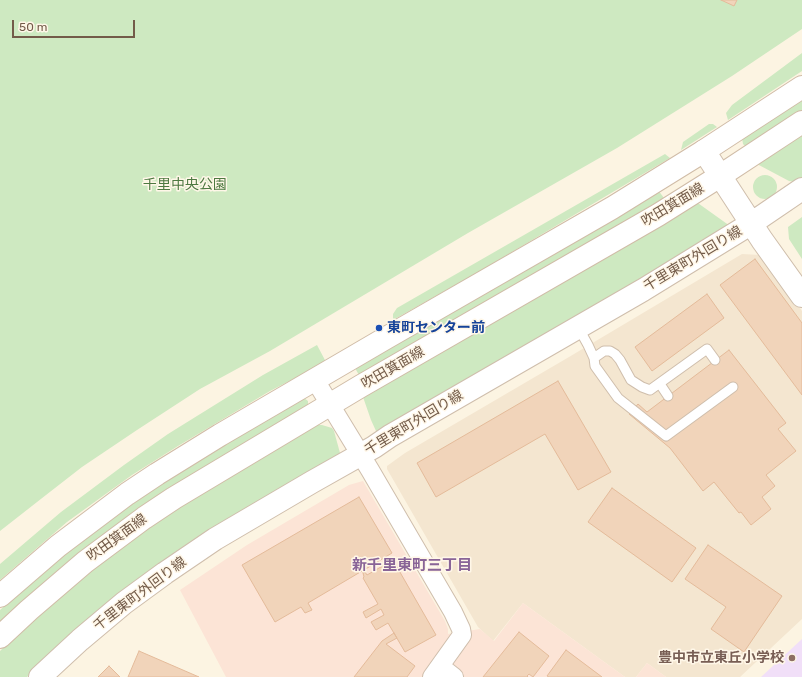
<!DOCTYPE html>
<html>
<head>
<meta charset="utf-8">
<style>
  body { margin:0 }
  #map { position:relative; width:802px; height:677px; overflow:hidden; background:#fcf4e2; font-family:Rubik,sans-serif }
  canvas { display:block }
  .scale { position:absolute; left:12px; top:20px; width:123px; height:18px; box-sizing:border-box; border:2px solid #735b49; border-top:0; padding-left:5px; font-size:12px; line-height:14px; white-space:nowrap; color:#735b49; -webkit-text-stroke:3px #fff7e8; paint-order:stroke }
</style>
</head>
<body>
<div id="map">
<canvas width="802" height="677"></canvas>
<div class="scale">50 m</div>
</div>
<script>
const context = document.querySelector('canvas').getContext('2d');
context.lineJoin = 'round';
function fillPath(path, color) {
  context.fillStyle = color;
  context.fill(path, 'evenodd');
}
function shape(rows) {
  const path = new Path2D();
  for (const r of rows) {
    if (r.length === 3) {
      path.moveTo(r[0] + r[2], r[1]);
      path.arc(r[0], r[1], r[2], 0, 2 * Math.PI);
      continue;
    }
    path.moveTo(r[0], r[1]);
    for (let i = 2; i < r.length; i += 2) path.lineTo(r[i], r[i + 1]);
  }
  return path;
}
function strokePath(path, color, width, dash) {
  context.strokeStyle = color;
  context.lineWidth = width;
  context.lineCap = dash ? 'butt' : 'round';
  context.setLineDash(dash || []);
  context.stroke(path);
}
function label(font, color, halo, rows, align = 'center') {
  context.font = font + ' Rubik,"Noto Sans JP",sans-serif';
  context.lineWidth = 3;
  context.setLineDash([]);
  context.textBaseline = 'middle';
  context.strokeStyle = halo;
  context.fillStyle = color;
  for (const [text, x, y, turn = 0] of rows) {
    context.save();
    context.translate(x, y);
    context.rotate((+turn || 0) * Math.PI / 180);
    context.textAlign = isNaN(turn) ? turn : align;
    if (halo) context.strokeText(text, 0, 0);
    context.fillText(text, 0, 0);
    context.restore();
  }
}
const residential = shape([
  [742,254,760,255,802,311,802,619,740,677,666,677,647,663,636,677,625,677,523,603,493,641,478,627,387,469,387,466,405,453,569,357]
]);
const commercial = shape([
  [363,481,445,621,448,629,448,634,480,629,494,641,523,603,625,677,226,677,180,590,247,545,349,485],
  [647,663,666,677,636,677]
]);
const education = shape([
  [802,639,802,677,761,677]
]);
const green = shape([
  [0,0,802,0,802,29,732,76,617,148,468,233,270,351,200,389,137,430,82,467,46,495,0,531],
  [802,53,802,71,728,120,726,113,732,105],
  [802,98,802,110,750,145,745,146,743,144,742,138],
  [709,124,713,124,717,127,681,150,683,142],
  [802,134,802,178,796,182,789,181,757,164],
  [665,154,670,158,475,274,393,320,393,314,397,308],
  [765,187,12],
  [658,190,664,198,360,377,355,368],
  [695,201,730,226,378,433,376,431,371,420,363,397],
  [802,217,802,259,789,239,788,227],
  [317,345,326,362,270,391,178,446,132,475,67,522,0,580,0,564,61,512,124,465,168,434,263,375],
  [304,398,308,401,308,406,304,408,186,478,0,623,0,610,41,573,109,519,207,453],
  [315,425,322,425,332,428,334,431,340,453,339,455,264,498,210,530,49,656,27,677,0,677,0,651,35,617,67,589,128,542,196,495]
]);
const building = shape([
  [721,0,737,0,734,6,721,0],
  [755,259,802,323,802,395,720,285,755,259],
  [707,294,724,318,652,371,635,347,707,294],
  [729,350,786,423,778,429,796,451,766,475,775,486,762,497,771,509,751,525,741,512,739,513,714,482,703,491,670,448,629,414,638,404,647,412,729,350],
  [558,381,611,472,578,490,545,434,436,497,417,463,558,381],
  [612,488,696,548,672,582,588,522,612,488],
  [359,497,392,553,364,570,365,572,363,573,362,571,308,603,312,610,305,613,301,607,275,622,242,565,359,497],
  [708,545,782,596,744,652,711,629,726,607,685,579,708,545],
  [393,560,436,635,405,652,388,623,376,630,371,622,384,615,381,609,366,618,363,612,378,604,363,578,364,577,363,573,365,572,367,575,393,560],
  [519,632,549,656,533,677,529,674,527,676,528,677,483,677,519,632],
  [394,633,397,638,386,644,415,666,407,677,354,677,382,641,394,633],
  [566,650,602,677,549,677,547,676,566,650],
  [139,651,199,677,128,677,139,651],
  [109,666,120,677,98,677,109,666]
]);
const service = shape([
  [578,327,588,345,594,358,595,366,618,398,666,436,733,387],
  [594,358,604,351,610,351,615,354,620,360,631,380,642,387,650,390,707,349,715,360],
  [660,384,668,396]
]);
const minor = shape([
  [315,380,370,470,453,612,461,629,462,635,432,677],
  [440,666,454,677]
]);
const tertiary = shape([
  [704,151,762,240,802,296],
  [40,677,80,640,124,603,165,573,215,539,312,482,374,447,390,436,643,290,752,223,802,189]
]);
const secondary = shape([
  [0,596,58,546,127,494,157,474,220,435,386,338,612,208,704,151,802,87],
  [0,637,29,610,85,562,144,518,174,498,361,386,658,215,720,176,802,122]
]);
const markers = [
  [379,328,4,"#1a4fb4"],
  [792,658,4,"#8d6e63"]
];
const parkNames = [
  ["千里中央公園",185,185]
];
const streetNames = [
  ["吹田箕面線",673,205,-31],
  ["千里東町外回り線",693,259,-31],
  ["吹田箕面線",393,368,-30],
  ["千里東町外回り線",414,423,-31],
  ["吹田箕面線",117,538,-36],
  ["千里東町外回り線",140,594,-37]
];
const transitNames = [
  ["東町センター前",387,328]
];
const educationNames = [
  ["豊中市立東丘小学校",784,658]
];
const neighbourhoodNames = [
  ["新千里東町三丁目",412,566]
];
fillPath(residential, '#f4e6d0');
fillPath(commercial, '#fce4d6');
fillPath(education, '#f1dff8');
fillPath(green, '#cee9c1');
fillPath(building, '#f1d4ba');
strokePath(building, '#e4bb9a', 1);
strokePath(service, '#cfbeac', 11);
strokePath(minor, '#cfbeac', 20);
strokePath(tertiary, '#cfbeac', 24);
strokePath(secondary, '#d0bca7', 24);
strokePath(service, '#fff', 9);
strokePath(minor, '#fff', 18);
strokePath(tertiary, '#fff', 22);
strokePath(secondary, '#fff', 22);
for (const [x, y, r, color] of markers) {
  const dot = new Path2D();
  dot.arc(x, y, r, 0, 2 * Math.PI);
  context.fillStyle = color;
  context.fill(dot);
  strokePath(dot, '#fff7e8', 1.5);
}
label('14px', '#4d7941', '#fff7e8', parkNames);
label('14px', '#735b49', '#fff7e8', streetNames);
label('bold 14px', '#164399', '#fff7e8', transitNames, 'left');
label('bold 14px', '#785e54', '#fff7e8', educationNames, 'right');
label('bold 15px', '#896497', '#fff7e8', neighbourhoodNames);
</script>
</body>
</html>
